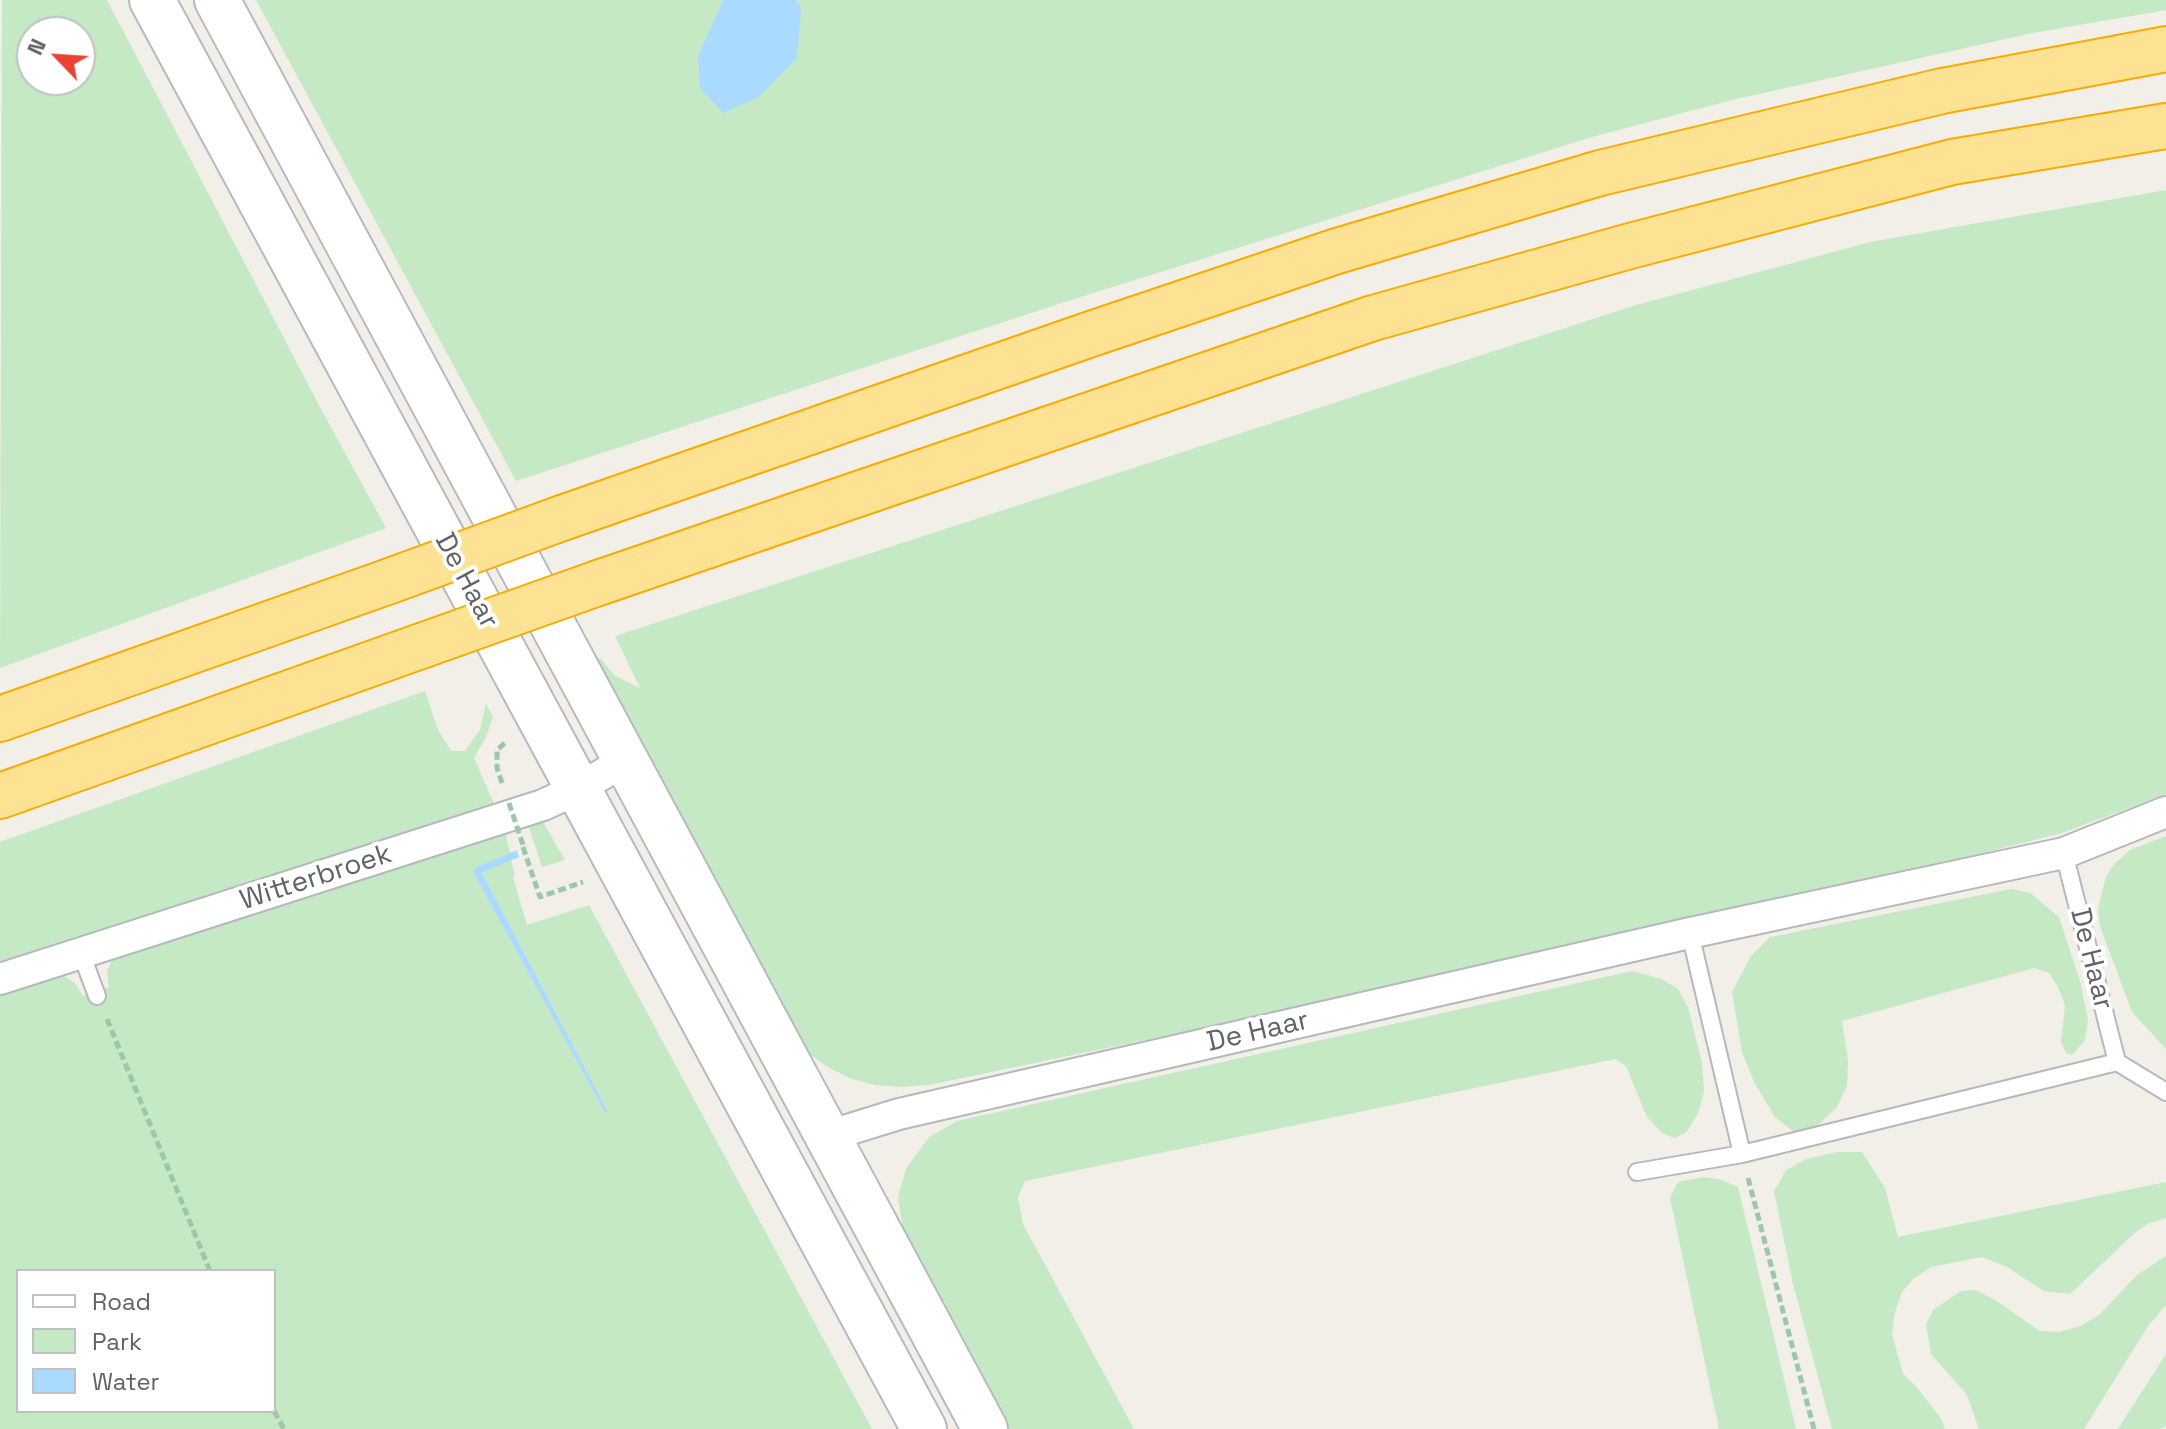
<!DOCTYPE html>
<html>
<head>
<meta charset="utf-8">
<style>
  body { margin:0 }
  #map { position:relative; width:2166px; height:1429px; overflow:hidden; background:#f1efe8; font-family:"Space Grotesk",sans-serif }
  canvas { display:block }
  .legend { position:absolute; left:16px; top:1269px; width:260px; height:144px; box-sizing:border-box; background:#fff; border:2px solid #bfc1c3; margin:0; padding:10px 14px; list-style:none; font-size:24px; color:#5f6368 }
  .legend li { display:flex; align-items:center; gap:16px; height:40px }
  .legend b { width:40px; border:2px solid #bfc1c3 }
  .north { position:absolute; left:16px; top:16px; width:80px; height:80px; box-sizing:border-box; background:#fff; border:2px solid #bfc1c3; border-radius:50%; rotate:295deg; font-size:22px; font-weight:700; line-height:32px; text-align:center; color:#5f6368 }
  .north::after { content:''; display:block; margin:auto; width:28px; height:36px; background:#ea4335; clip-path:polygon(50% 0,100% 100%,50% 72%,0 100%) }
</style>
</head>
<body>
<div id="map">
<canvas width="2166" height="1429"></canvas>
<ul class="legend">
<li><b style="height:10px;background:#fff"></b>Road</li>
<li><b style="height:22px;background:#c5e8c5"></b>Park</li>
<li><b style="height:22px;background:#aadaff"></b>Water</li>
</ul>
<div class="north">N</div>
</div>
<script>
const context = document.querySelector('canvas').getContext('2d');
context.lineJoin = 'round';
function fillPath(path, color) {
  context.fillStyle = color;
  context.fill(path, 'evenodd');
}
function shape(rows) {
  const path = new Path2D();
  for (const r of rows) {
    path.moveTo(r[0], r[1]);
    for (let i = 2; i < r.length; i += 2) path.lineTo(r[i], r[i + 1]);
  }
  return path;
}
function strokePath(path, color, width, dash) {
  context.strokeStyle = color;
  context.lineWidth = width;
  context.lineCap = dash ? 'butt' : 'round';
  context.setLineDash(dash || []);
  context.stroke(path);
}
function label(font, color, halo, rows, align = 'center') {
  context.font = font + ' "Space Grotesk",sans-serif';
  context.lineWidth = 8;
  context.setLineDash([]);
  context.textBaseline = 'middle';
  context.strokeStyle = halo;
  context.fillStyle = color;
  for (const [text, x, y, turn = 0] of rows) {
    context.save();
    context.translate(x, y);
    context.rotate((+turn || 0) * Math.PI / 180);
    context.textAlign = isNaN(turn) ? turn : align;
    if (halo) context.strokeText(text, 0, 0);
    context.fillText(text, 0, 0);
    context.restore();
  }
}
const green = shape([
  [2,0,107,0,321,409,386,528,0,668],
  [32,32,80,32,80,80,32,80],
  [256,0,723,0,698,56,801,8,796,0,2166,0,2166,10,2033,33,1732,100,1592,137,1068,301,516,481],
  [2166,190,2166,794,2062,833,1928,867,1705,913,1690,920,1203,1028,929,1085,903,1087,875,1085,849,1078,826,1066,811,1055,800,1041,595,662,600,658,615,676,640,688,615,636,1633,306,1870,242],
  [425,691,438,730,451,751,465,751,480,730,486,704,493,717,486,737,474,758,496,808,0,967,0,842],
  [542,820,565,860,542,867,527,821],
  [505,830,510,854,476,867,473,872,605,1111,608,1112,482,873,511,860,515,876,513,877,527,925,589,905,872,1429,0,1429,0,990,58,972,75,983,83,996,109,987,107,972,114,954],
  [18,1271,274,1271,274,1411,18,1411],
  [2166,836,2166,1049,2132,1012,2100,926,2098,909,2106,877,2114,864,2130,850],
  [2011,889,2030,893,2059,917,2080,981,2088,1019,2085,1040,2072,1055,2066,1053,2061,1042,2065,1005,2058,987,2049,973,2034,968,1842,1021,1848,1060,1847,1086,1837,1107,1815,1128,1794,1132,1775,1117,1754,1082,1742,1052,1732,992,1751,956,1770,937],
  [1632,971,1662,979,1678,989,1688,1007,1702,1063,1704,1092,1698,1113,1687,1132,1675,1138,1662,1133,1647,1117,1626,1066,1615,1059,1025,1181,1018,1197,1023,1224,1134,1429,1009,1429,904,1235,898,1197,906,1169,929,1137,957,1121],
  [1837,1152,1862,1152,1885,1188,1898,1237,2166,1182,2166,1218,2149,1223,2137,1231,2070,1294,2044,1291,2007,1267,1982,1257,1931,1267,1913,1279,1902,1292,1895,1312,1892,1334,1903,1374,1919,1390,1942,1420,1945,1429,1832,1429,1793,1284,1774,1191,1786,1170,1806,1159],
  [1703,1177,1719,1179,1738,1187,1796,1429,1719,1429,1670,1198,1678,1182],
  [2166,1256,2166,1305,2148,1326,2084,1429,1979,1429,1967,1395,1931,1354,1926,1324,1933,1310,1961,1291,1975,1290,1995,1300,2040,1331,2059,1332,2080,1326,2099,1315,2137,1275],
  [2166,1354,2166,1426,2160,1429,2118,1429]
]);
const water = shape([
  [723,0,796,0,801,8,797,58,759,97,723,113,700,88,698,56],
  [517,850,519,857,482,873,608,1112,605,1112,473,872,476,867]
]);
const path = shape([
  [502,783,497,768,497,750,506,742],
  [523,847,540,897,583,882],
  [107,1019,210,1271],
  [1748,1178,1814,1429],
  [274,1411,284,1429]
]);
const lane = shape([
  [1690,933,1742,1154],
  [81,953,97,996],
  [2117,1062,2166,1092],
  [1637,1172,1742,1154,2117,1062,2064,853]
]);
const street = shape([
  [0,979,543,805,578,789,626,760],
  [828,1136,899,1114,1690,933,2064,853,2166,812]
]);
const secondary = shape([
  [152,0,924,1429],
  [217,0,985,1429]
]);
const highway = shape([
  [562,518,1091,334,1337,251,1600,173,1942,91,2166,49],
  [598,583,1373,318,1630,246,1952,162,2166,126],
  [0,719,387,582],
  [0,796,421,646]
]);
const pathBridge = shape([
  [509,803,523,845]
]);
const highwayBridge = shape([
  [387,582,562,518],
  [421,646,598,583]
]);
const streetNames = [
  ["De Haar",466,581,62],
  ["Witterbroek",316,878,-18],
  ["De Haar",2091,959,76],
  ["De Haar",1258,1032,-13]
];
fillPath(green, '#c5e8c5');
fillPath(water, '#aadaff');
strokePath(lane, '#b5b8bc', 20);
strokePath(street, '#b5b8bc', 34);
strokePath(secondary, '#b6babf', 48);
strokePath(highway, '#f9ab00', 48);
strokePath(path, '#9cc7a9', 5, [8, 4]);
strokePath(lane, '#fff', 16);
strokePath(street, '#fff', 30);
strokePath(secondary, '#fff', 44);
strokePath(highway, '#fde293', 44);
strokePath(highwayBridge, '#f9ab00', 48, []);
strokePath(pathBridge, '#9cc7a9', 5, [8, 4]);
strokePath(highwayBridge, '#fde293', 44);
label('28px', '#5f6368', '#fff', streetNames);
</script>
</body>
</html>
